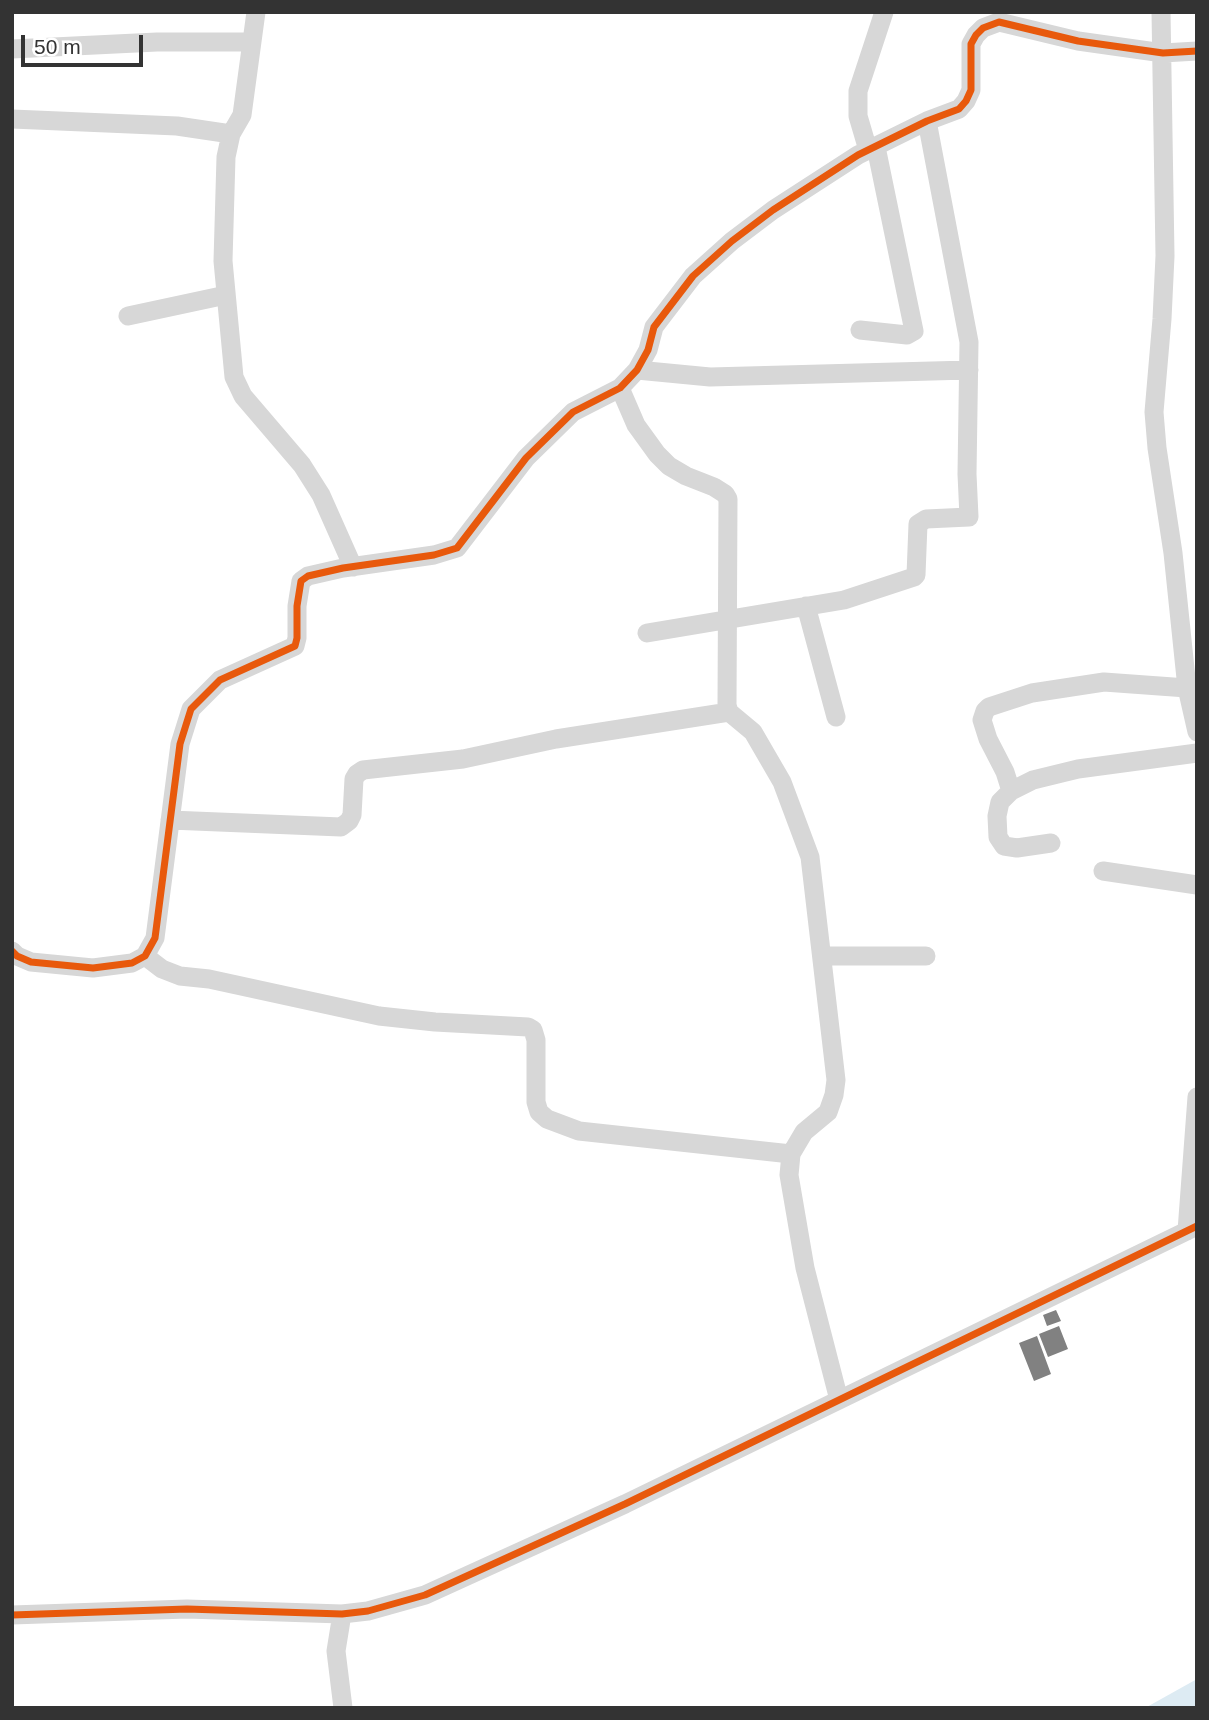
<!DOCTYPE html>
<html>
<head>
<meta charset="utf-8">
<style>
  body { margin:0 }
  #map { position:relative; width:1209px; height:1720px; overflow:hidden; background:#fff; font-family:Arial,sans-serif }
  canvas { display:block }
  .frame { position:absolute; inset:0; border:14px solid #333; pointer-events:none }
  .scale { position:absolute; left:21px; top:35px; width:122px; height:32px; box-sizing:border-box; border:4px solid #333; border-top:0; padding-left:9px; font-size:21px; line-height:24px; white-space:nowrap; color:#333; -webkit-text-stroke:5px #fff; paint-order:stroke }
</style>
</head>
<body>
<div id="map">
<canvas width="1209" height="1720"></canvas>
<div class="frame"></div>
<div class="scale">50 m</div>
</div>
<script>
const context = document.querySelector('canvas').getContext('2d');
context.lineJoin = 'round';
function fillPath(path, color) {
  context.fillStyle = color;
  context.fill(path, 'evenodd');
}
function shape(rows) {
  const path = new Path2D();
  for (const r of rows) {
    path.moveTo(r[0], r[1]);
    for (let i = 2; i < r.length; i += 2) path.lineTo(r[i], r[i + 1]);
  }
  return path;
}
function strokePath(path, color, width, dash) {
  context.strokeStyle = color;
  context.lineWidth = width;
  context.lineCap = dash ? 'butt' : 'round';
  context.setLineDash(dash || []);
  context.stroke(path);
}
const water = shape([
  [1197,1679,1197,1708,1145,1708]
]);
const building = shape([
  [1056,1310,1061,1321,1047,1326,1043,1315],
  [1059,1326,1068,1349,1048,1357,1039,1334],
  [1037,1336,1051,1374,1034,1381,1019,1343]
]);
const minor = shape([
  [256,12,242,115,231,134,226,157,223,261,234,377,243,396,302,465,321,495,353,567],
  [1161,12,1165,256,1162,319,1154,412,1157,448,1173,553,1187,688,1197,732],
  [12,49,157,42,252,42],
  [12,119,177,126,231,134],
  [868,150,858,116,858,91,884,12],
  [128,316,226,295],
  [860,330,907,335,914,331,876,147],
  [637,370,710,377,969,370],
  [620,388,636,425,657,454,669,466,686,476,714,487,725,494,728,499,727,705,729,712,753,732,782,782,810,857,836,1080,834,1095,828,1112,804,1132,791,1154,789,1175,805,1268,839,1400],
  [806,606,836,717],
  [647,633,844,600,914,577,916,575,918,524,926,519,969,517,967,474,969,342,927,121],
  [1011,791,1005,772,988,739,982,720,985,711,989,707,1032,693,1104,682,1187,688],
  [170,820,341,827,349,821,352,815,354,779,357,774,363,770,463,759,556,739,729,712],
  [1051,843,1017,848,1004,846,998,837,997,816,1000,802,1011,791,1033,780,1078,769,1197,753],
  [1103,871,1197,885],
  [12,951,17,956,31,962,93,968,132,963,145,956,155,938,180,744,191,709,220,680,295,646,297,638,297,606,301,581,308,576,343,568,434,555,457,548,526,458,573,412,620,388,637,370,648,350,654,327,693,276,732,241,773,210,858,155,927,121,959,109,966,101,971,90,971,44,976,35,983,28,999,22,1078,41,1163,53,1197,51],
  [145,956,162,969,180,976,209,979,379,1016,435,1022,528,1027,533,1030,536,1040,536,1102,539,1112,547,1119,579,1131,791,1154],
  [822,956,926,956],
  [1187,1231,1197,1097],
  [342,1614,336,1651,343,1708],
  [12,1615,187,1609,342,1614,368,1611,425,1595,625,1504,1197,1226]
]);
const cycleway = shape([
  [12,951,17,956,31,962,93,968,132,963,145,956,155,938,180,744,191,709,220,680,295,646,297,638,297,606,301,581,308,576,343,568,434,555,457,548,526,458,573,412,620,388,637,370,648,350,654,327,693,276,732,241,773,210,858,155,927,121,959,109,966,101,971,90,971,44,976,35,983,28,999,22,1078,41,1163,53,1197,51],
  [12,1615,187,1609,342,1614,368,1611,425,1595,625,1504,1197,1226]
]);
fillPath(water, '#ddebf3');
fillPath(building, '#818181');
strokePath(minor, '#d7d7d7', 19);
strokePath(cycleway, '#e8590c', 7);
</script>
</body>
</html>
